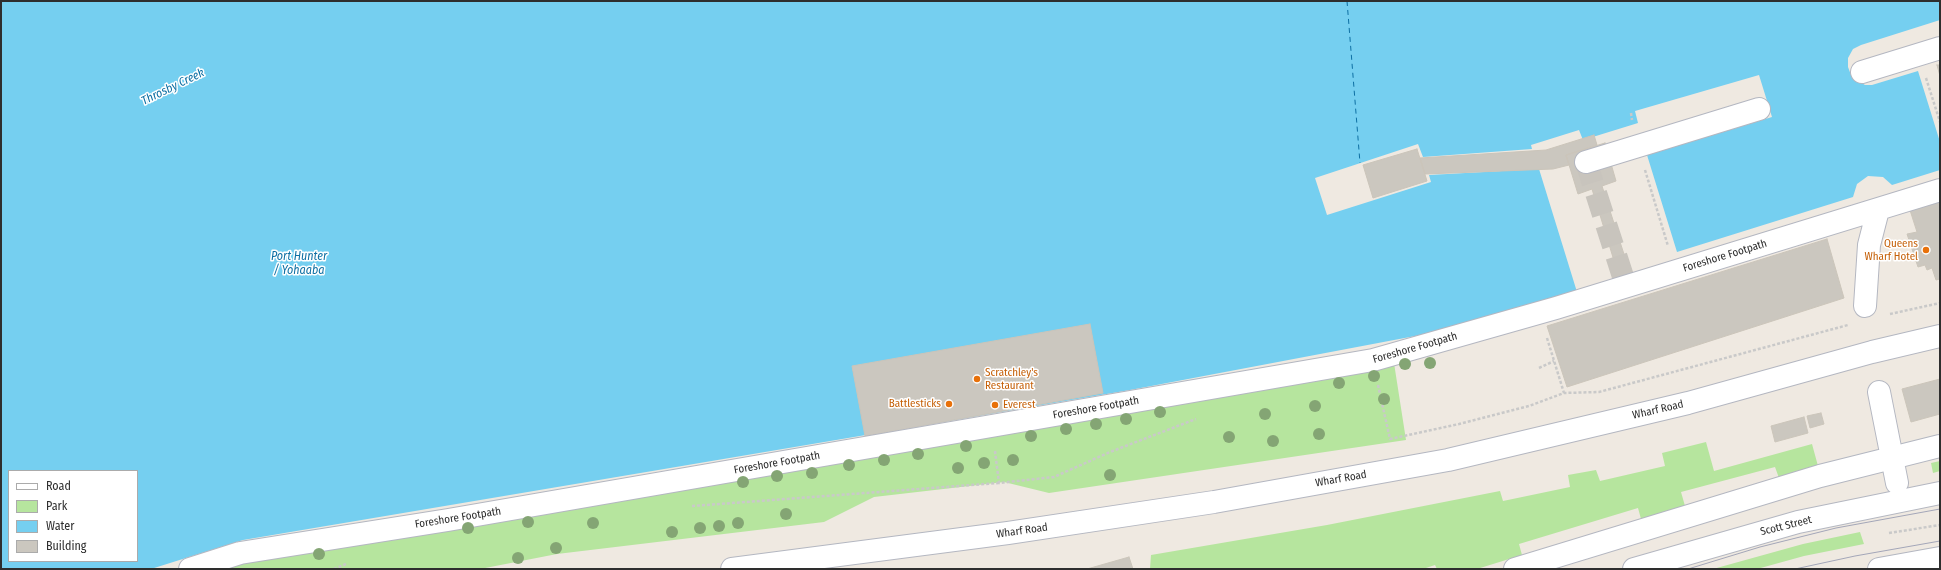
<!DOCTYPE html>
<html>
<head>
<meta charset="utf-8">
<style>
  body { margin:0 }
  #map { position:relative; width:1941px; height:570px; overflow:hidden; background:#efe9e1; font-family:"Fira Sans Condensed",sans-serif }
  canvas { display:block }
  .frame { position:absolute; inset:0; border:2px solid #2e2e2e; pointer-events:none }
  .legend { position:absolute; left:8px; top:470px; width:130px; height:92px; box-sizing:border-box; background:#fff; border:1px solid #ababab; margin:0; padding:5px 7px; list-style:none; font-size:12px; color:#2e2e2e }
  .legend li { display:flex; align-items:center; gap:8px; height:20px }
  .legend b { width:20px; border:1px solid #ababab }
</style>
</head>
<body>
<div id="map">
<canvas width="1941" height="570"></canvas>
<div class="frame"></div>
<ul class="legend">
<li><b style="height:5px;background:#fff"></b>Road</li>
<li><b style="height:11px;background:#b6e59e"></b>Park</li>
<li><b style="height:11px;background:#75cff0"></b>Water</li>
<li><b style="height:11px;background:#cbc7bf"></b>Building</li>
</ul>
</div>
<script>
const context = document.querySelector('canvas').getContext('2d');
context.lineJoin = 'round';
function fillPath(path, color) {
  context.fillStyle = color;
  context.fill(path, 'evenodd');
}
function shape(rows) {
  const path = new Path2D();
  for (const r of rows) {
    path.moveTo(r[0], r[1]);
    for (let i = 2; i < r.length; i += 2) path.lineTo(r[i], r[i + 1]);
  }
  return path;
}
function strokePath(path, color, width, dash) {
  context.strokeStyle = color;
  context.lineWidth = width;
  context.lineCap = dash ? 'butt' : 'round';
  context.setLineDash(dash || []);
  context.stroke(path);
}
function label(font, color, halo, rows, align = 'center') {
  context.font = font + ' "Fira Sans Condensed",sans-serif';
  context.lineWidth = 3;
  context.setLineDash([]);
  context.textBaseline = 'middle';
  context.strokeStyle = halo;
  context.fillStyle = color;
  for (const [text, x, y, turn = 0] of rows) {
    context.save();
    context.translate(x, y);
    context.rotate((+turn || 0) * Math.PI / 180);
    context.textAlign = isNaN(turn) ? turn : align;
    if (halo) context.strokeText(text, 0, 0);
    context.fillText(text, 0, 0);
    context.restore();
  }
}
const green = shape([
  [1394,363,1406,440,1049,493,1004,482,874,497,824,522,557,554,480,569,211,569],
  [1706,442,1714,471,1812,444,1818,466,1779,478,1775,467,1681,492,1685,506,1641,519,1638,508,1519,544,1522,555,1477,569,1437,569,1435,565,1423,569,1150,569,1151,555,1327,525,1500,491,1503,501,1570,487,1568,475,1596,470,1600,481,1665,466,1662,453],
  [1940,461,1940,471,1933,473,1931,463],
  [1860,532,1864,544,1804,556,1757,569,1713,569,1803,544]
]);
const water = shape([
  [1,1,1940,1,1940,175,1780,223,1578,290,1431,333,1130,390,937,423,243,540,151,569,1,569],
  [9,471,137,471,137,561,9,561]
]);
const pier = shape([
  [1940,20,1940,142,1918,71,1872,85,1865,85,1857,80,1851,75,1848,67,1848,58,1853,49,1861,45],
  [1759,75,1772,117,1647,155,1677,252,1853,197,1857,184,1868,176,1883,177,1892,185,1940,170,1940,177,1781,225,1577,292,1539,169,1429,175,1431,182,1327,215,1315,178,1418,144,1423,157,1532,149,1531,145,1579,130,1583,140,1638,123,1635,111]
]);
const ferry = shape([
  [1347,1,1360,163]
]);
const building = shape([
  [1937,65,1940,65,1940,76,1937,65],
  [1594,135,1597,145,1566,155,1569,165,1553,169,1425,174,1420,158,1546,150,1594,135],
  [1605,143,1616,181,1602,186,1631,276,1623,290,1592,189,1578,194,1566,155,1605,143],
  [1417,149,1427,181,1373,198,1363,165,1417,149],
  [1940,197,1940,279,1936,280,1932,268,1927,270,1925,265,1918,267,1907,234,1917,232,1909,207,1940,197],
  [1827,239,1844,298,1567,387,1547,326,1827,239],
  [1090,324,1103,393,865,436,852,366,1090,324],
  [1940,379,1940,414,1911,422,1902,389,1940,379],
  [1821,413,1824,424,1810,428,1807,416,1821,413],
  [1804,417,1808,433,1775,442,1771,426,1804,417],
  [1129,557,1133,569,1087,569,1129,557]
]);
const streetTunnel = shape([
  [1586,162,1626,286]
]);
const path = shape([
  [1926,78,1940,122],
  [1631,113,1632,120],
  [1645,170,1668,246],
  [1890,314,1940,303],
  [1547,338,1564,393],
  [1539,368,1554,361],
  [1378,385,1390,439,1459,424,1529,406,1564,393,1599,392,1848,325],
  [995,451,999,483,1054,477,1110,452,1196,419],
  [692,506,999,483],
  [1889,533,1940,525],
  [334,569,346,564]
]);
const street = shape([
  [1862,72,1940,48],
  [1586,162,1759,109],
  [1865,306,1869,245,1878,210],
  [1879,392,1897,483],
  [190,569,240,553,448,520,1373,360,1556,308,1940,190],
  [1515,569,1820,476,1940,446]
]);
const secondary = shape([
  [732,569,1008,533,1214,502,1448,460,1688,403,1872,352,1940,336],
  [1634,569,1798,522,1940,493],
  [1879,569,1940,558]
]);
const tram = shape([
  [1688,569,1760,547,1836,528,1940,509],
  [1795,569,1855,556,1940,541]
]);
const trees = [
  [1430,363],
  [1405,364],
  [1374,376],
  [1339,383],
  [1384,399],
  [1315,406],
  [1160,412],
  [1265,414],
  [1126,419],
  [1096,424],
  [1066,429],
  [1319,434],
  [1031,436],
  [1229,437],
  [1273,441],
  [966,446],
  [918,454],
  [884,460],
  [1013,460],
  [984,463],
  [849,465],
  [958,468],
  [812,473],
  [1110,475],
  [777,476],
  [743,482],
  [786,514],
  [528,522],
  [593,523],
  [738,523],
  [719,526],
  [468,528],
  [700,528],
  [672,532],
  [556,548],
  [319,554],
  [518,558]
];
const markers = [
  [1926,250,4,"#e8710a"],
  [977,379,4,"#e8710a"],
  [949,404,4,"#e8710a"],
  [995,405,4,"#e8710a"]
];
const foodNames = [
  ["Queens",1918,244],
  ["Wharf Hotel",1918,257],
  ["Scratchley's",985,373,"left"],
  ["Restaurant",985,386,"left"],
  ["Battlesticks",941,404],
  ["Everest",1003,405,"left"]
];
const streetNames = [
  ["Foreshore Footpath",1725,256,-17],
  ["Foreshore Footpath",1415,348,-16],
  ["Foreshore Footpath",1096,408,-10],
  ["Wharf Road",1658,410,-13],
  ["Foreshore Footpath",777,463,-10],
  ["Wharf Road",1341,479,-10],
  ["Foreshore Footpath",458,518,-9],
  ["Scott Street",1786,526,-14],
  ["Wharf Road",1022,531,-8]
];
const waterNames = [
  ["Throsby Creek",173,87,-26],
  ["Port Hunter",299,257],
  ["/ Yohaaba",299,271]
];
fillPath(green, '#b6e59e');
fillPath(water, '#75cff0');
fillPath(pier, '#efe9e1');
strokePath(ferry, '#0d6fa3', 1, [5, 4]);
fillPath(building, '#cbc7bf');
strokePath(building, '#cbc5ba', 1);
strokePath(streetTunnel, '#c8c4bd', 22, [22, 11]);
strokePath(street, '#b4b7c1', 24);
strokePath(secondary, '#b4b7c1', 24);
strokePath(path, '#c9c9c9', 2.5, [3, 2]);
strokePath(street, '#fff', 22);
strokePath(secondary, '#fff', 22);
strokePath(tram, '#a3a6b8', 1);
context.fillStyle = '#84a574';
for (const [x, y] of trees) {
  context.beginPath();
  context.arc(x, y, 6, 0, 2 * Math.PI);
  context.fill();
}
for (const [x, y, r, color] of markers) {
  const dot = new Path2D();
  dot.arc(x, y, r, 0, 2 * Math.PI);
  context.fillStyle = color;
  context.fill(dot);
  strokePath(dot, '#fff', 1.5);
}
label('11px', '#c56008', '#fff', foodNames, 'right');
label('11px', '#2e2e2e', '#fff', streetNames);
label('italic 12px', '#0d6fa3', '#fff', waterNames);
</script>
</body>
</html>
